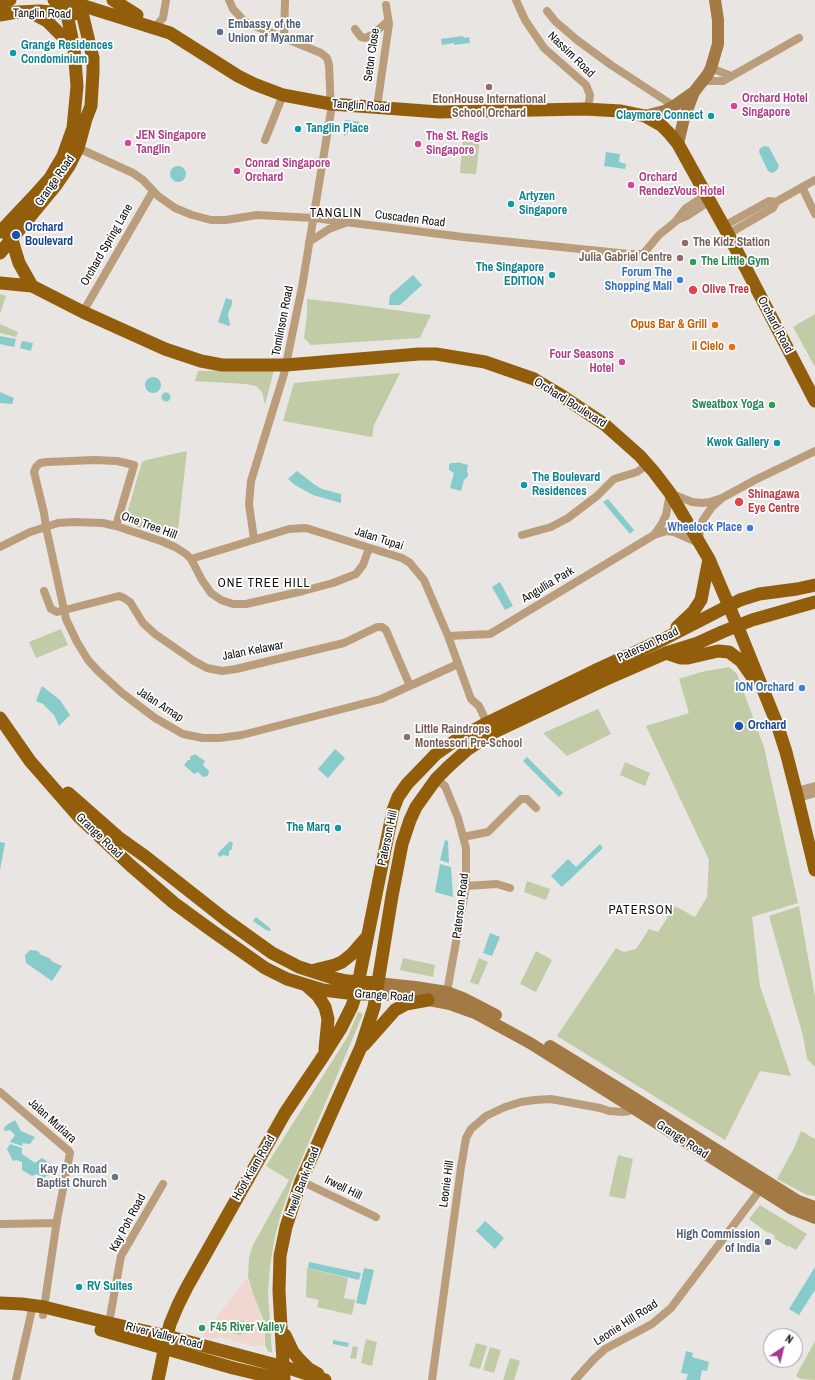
<!DOCTYPE html>
<html>
<head>
<meta charset="utf-8">
<style>
  body { margin:0 }
  #map { position:relative; width:815px; height:1380px; overflow:hidden; background:#e8e5e3; font-family:"Archivo Narrow",sans-serif }
  canvas { display:block }
  .north { position:absolute; left:763px; top:1328px; width:40px; height:40px; box-sizing:border-box; background:#fff; border:1px solid #9f9f9f; border-radius:50%; rotate:35deg; font-size:11px; font-weight:700; line-height:16px; text-align:center; color:#0f0e0e }
  .north::after { content:''; display:block; margin:auto; width:14px; height:18px; background:#a93995; clip-path:polygon(50% 0,100% 100%,50% 72%,0 100%) }
</style>
</head>
<body>
<div id="map">
<canvas width="815" height="1380"></canvas>
<div class="north">N</div>
</div>
<script>
const context = document.querySelector('canvas').getContext('2d');
context.lineJoin = 'round';
function fillPath(path, color) {
  context.fillStyle = color;
  context.fill(path, 'evenodd');
}
function shape(rows) {
  const path = new Path2D();
  for (const r of rows) {
    if (r.length === 3) {
      path.moveTo(r[0] + r[2], r[1]);
      path.arc(r[0], r[1], r[2], 0, 2 * Math.PI);
      continue;
    }
    path.moveTo(r[0], r[1]);
    for (let i = 2; i < r.length; i += 2) path.lineTo(r[i], r[i + 1]);
  }
  return path;
}
function strokePath(path, color, width, dash) {
  context.strokeStyle = color;
  context.lineWidth = width;
  context.lineCap = dash ? 'butt' : 'round';
  context.setLineDash(dash || []);
  context.stroke(path);
}
function label(font, color, halo, rows, align = 'center') {
  context.font = font + ' "Archivo Narrow",sans-serif';
  context.lineWidth = 3.5;
  context.setLineDash([]);
  context.textBaseline = 'middle';
  context.strokeStyle = halo;
  context.fillStyle = color;
  for (const [text, x, y, turn = 0] of rows) {
    context.save();
    context.translate(x, y);
    context.rotate((+turn || 0) * Math.PI / 180);
    context.textAlign = isNaN(turn) ? turn : align;
    if (halo) context.strokeText(text, 0, 0);
    context.fillText(text, 0, 0);
    context.restore();
  }
}
const education = shape([
  [247,1278,264,1327,265,1338,262,1345,253,1346,220,1337,211,1339,202,1336]
]);
const green = shape([
  [463,138,480,139,476,174,460,173],
  [0,294,6,296,0,314],
  [307,299,351,304,431,315,420,338,311,345,304,338,307,315],
  [815,314,815,367,793,327],
  [0,324,18,332,16,337,0,333],
  [274,370,265,405,262,392,256,386,246,384,195,381,198,371],
  [400,373,374,425,372,437,283,421,294,383],
  [187,451,177,539,127,524,125,520,142,462,146,460],
  [61,629,68,645,36,658,29,642],
  [729,667,737,674,764,747,798,903,752,917,760,986,791,1076,760,1071,725,1140,557,1036,616,948,624,952,636,949,649,929,658,932,675,906,695,917,707,897,709,860,646,726,689,713,679,679,701,672],
  [598,709,611,734,567,756,543,733],
  [625,762,650,773,645,786,620,775],
  [527,881,550,889,546,900,524,892],
  [799,906,815,997,815,1067,807,1059,803,1036,769,916],
  [536,951,552,960,536,992,520,984],
  [403,958,435,965,433,977,400,970],
  [479,958,488,962,478,985,470,982],
  [358,1012,363,1014,292,1182,281,1214,275,1236,270,1266,268,1293,272,1353,268,1351,265,1345,265,1326,263,1319,253,1294,248,1277,249,1257,253,1245,289,1180,266,1166,348,1036],
  [801,1131,815,1139,815,1196,807,1195,777,1179,794,1148],
  [618,1155,633,1159,625,1199,609,1196],
  [760,1205,807,1234,796,1250,789,1246,788,1247,774,1238,775,1236,769,1232,768,1233,749,1219],
  [307,1268,348,1278,344,1298,355,1300,352,1315,317,1307,319,1300,306,1297],
  [239,1320,244,1321,247,1325,244,1332,240,1335,233,1333],
  [366,1339,377,1342,372,1366,361,1363],
  [815,1341,815,1380,801,1379,796,1376],
  [476,1343,487,1346,480,1369,469,1366],
  [353,1346,358,1347,356,1359,350,1358],
  [490,1347,501,1350,494,1373,483,1370],
  [510,1358,520,1361,514,1380,503,1380]
]);
const water = shape([
  [463,36,464,38,469,37,470,43,454,45,454,43,442,45,441,39],
  [345,120,360,122,344,136],
  [765,146,769,147,779,166,777,170,772,173,768,171,759,152,760,148],
  [606,152,620,154,619,162,626,164,625,169,604,166],
  [178,174,8],
  [413,275,422,285,400,305,389,305,390,295],
  [226,298,232,300,232,304,228,314,230,325,229,326,218,322],
  [0,336,16,339,14,347,0,344],
  [22,341,33,343,31,351,20,348],
  [153,385,8],
  [0,392,14,398,12,404,0,403],
  [166,397,4.5],
  [457,462,468,465,467,471,468,473,468,476,464,480,461,491,450,488,454,473,449,470,449,465,451,463,457,463],
  [297,471,315,485,322,489,341,494,341,503,313,495,295,485,288,479],
  [608,499,634,530,630,534,603,502],
  [500,582,513,606,505,610,492,587],
  [42,686,60,700,70,715,59,726,54,715,43,704,36,701],
  [335,749,345,758,328,778,318,769],
  [195,754,205,761,203,765,209,771,208,776,203,777,198,772,194,774,184,765,188,760,190,760,190,757],
  [527,757,563,793,559,797,523,761],
  [445,840,448,841,449,863,440,860],
  [230,841,233,843,232,846,232,849,229,851,229,855,228,856,223,855,220,857,217,854],
  [0,842,5,843,0,870],
  [600,844,603,848,562,887,551,876,568,859,576,867],
  [440,864,451,867,453,897,435,892],
  [256,917,271,929,270,931,266,930,253,921],
  [490,933,500,937,492,956,483,953],
  [30,950,38,951,41,955,49,958,53,962,62,966,52,981,26,963,25,955],
  [15,1120,21,1131,35,1137,30,1144,23,1143,22,1146,10,1142,15,1135,10,1130,4,1131,5,1126],
  [10,1144,22,1148,22,1154,35,1163,42,1158,54,1166,54,1172,43,1178,37,1174,32,1176,22,1170,22,1162,16,1160,13,1161,7,1149],
  [485,1221,504,1238,495,1249,476,1231],
  [309,1262,361,1273,359,1280,308,1268],
  [815,1267,815,1290,799,1315,789,1309],
  [364,1268,374,1270,366,1305,356,1303],
  [333,1340,349,1343,348,1347,333,1344],
  [686,1351,693,1353,692,1357,709,1362,707,1371,702,1370,700,1380,686,1380,688,1374,681,1373]
]);
const street = shape([
  [229,0,233,9,245,22,321,53,327,58,329,65,331,111,302,287,284,374,251,481,249,504,254,539],
  [516,0,525,20,544,48,586,85,590,95,588,109],
  [547,11,555,21,577,40,611,65,674,106],
  [157,25,163,18,166,0],
  [355,29,361,37,365,38,372,35,388,21],
  [284,38,285,0],
  [711,68,731,76],
  [703,81,723,81,799,38],
  [377,107,389,24,386,5],
  [265,140,283,95],
  [78,148,133,173,143,180,158,196,175,208,192,215,211,220,226,220,257,215,314,218,463,237,629,254,643,254,659,235,675,222,686,208,706,195],
  [802,187,815,214],
  [677,220,687,216,710,201],
  [724,226,769,201,776,202,781,199,815,180],
  [728,234,773,208,776,202],
  [309,242,329,229,345,223],
  [83,312,153,191],
  [116,526,134,465,117,461,94,460,47,462,40,463,36,467,34,472,44,513,46,527,66,619,77,642,88,660,98,671,122,693,155,718,183,734,203,738,219,738,242,735,381,699,458,664],
  [522,535,551,527,568,518,597,496,614,479,637,472,648,464],
  [654,535,661,525,666,515,670,493,692,502,702,503,710,502,722,498,755,480,815,451],
  [0,547,30,532,58,523,73,522,103,523,116,526,161,541,175,547,186,554,191,559,202,580,211,593,221,600,233,604,246,604,303,591,333,583,356,574,363,565,369,548],
  [191,559,289,529,306,528,402,558,410,563,424,580,448,636,471,699,479,706,487,723],
  [44,591,51,609,57,612,119,596,124,598,130,602,143,623,155,634,194,661,207,668,222,671,236,669,344,643,377,627,382,627,386,630,410,686],
  [448,636,490,634,654,535,667,531,674,532,699,543,700,528,703,520,712,507,722,498],
  [436,779,445,786,458,818,466,848,466,886,447,992],
  [796,791,815,786],
  [798,798,815,793],
  [463,837,488,832,521,799,527,799,536,808],
  [466,886,497,884,510,888],
  [0,1092,69,1151,70,1153,57,1220,43,1315],
  [301,1181,376,1217],
  [0,1224,57,1223],
  [109,1323,121,1256,163,1184],
  [16,1380,33,1305],
  [432,1380,461,1167,466,1138,471,1129,486,1116,505,1107,521,1102,535,1100,551,1099,600,1108,609,1111,623,1112,629,1111,634,1103],
  [575,1380,594,1359,605,1349,652,1324,671,1308,760,1190]
]);
const secondary = shape([
  [645,116,664,111,674,106,694,92,708,74,711,68,718,44,718,20,715,0],
  [678,144,684,118,694,92],
  [377,983,415,987,447,992,463,998,496,1015],
  [376,994,408,996,450,1004,475,1013,530,1043,633,1108,792,1209,815,1218],
  [550,1046,628,1094,798,1201,815,1207]
]);
const primary = shape([
  [54,0,64,1,81,5,170,33,238,76,254,84,283,95,331,104,439,112,584,109,621,111,645,116,661,125,669,133,678,144,728,234,815,401],
  [113,0,137,15],
  [0,2,10,0],
  [31,13,34,14,47,21,74,48],
  [0,15,17,12,40,11,74,14],
  [0,232,33,197,50,178,63,156,73,128,77,86,74,48,64,0],
  [8,236,12,240,19,263,32,286],
  [0,253,56,185,69,166,78,148,86,119,91,106,93,72,93,58,90,46,79,0],
  [0,283,32,286,83,312,165,349,201,361,222,365,286,365,419,354,436,354,485,362,534,379,559,394,604,424,640,456,654,472,670,493,709,559,737,625,777,724,786,752,796,791,815,870],
  [677,627,693,612,701,600,709,559],
  [666,653,681,658,688,658,718,651,729,652,741,661,753,678],
  [0,718,30,761,78,816,130,865,174,903,211,930,265,968,287,979,323,990,356,994,376,994],
  [68,793,118,837,146,857,226,920,272,953,299,967,333,978,347,981,377,983],
  [311,971,335,965,342,962,352,954,366,938],
  [307,986,318,996,325,1007,328,1019,325,1049],
  [364,1045,395,1010,406,1004,428,1000],
  [0,1303,22,1304,44,1307,109,1323,167,1336,295,1370,325,1380],
  [101,1330,233,1368,284,1380],
  [285,1335,293,1352,298,1358,309,1369,318,1374],
  [158,1380,167,1336,170,1324,178,1305,187,1287,285,1113,324,1055,341,1028,352,1006,356,994,393,810,398,797,407,784,436,754,459,738,487,723,594,671,664,639,740,600,759,594,797,589,815,585],
  [284,1380,279,1291,280,1256,286,1227,301,1181,361,1047,374,1007,392,896,402,844,410,820,416,807,436,779,448,767,468,749,494,732,604,680,666,653,698,643,722,632,752,620,815,602]
]);
const markers = [
  [220,32,4,"#5c6f8a"],
  [13,53,4,"#0f9aa8"],
  [489,87,4,"#8d6e63"],
  [734,106,4,"#d1479c"],
  [711,116,4,"#0f9aa8"],
  [298,129,4,"#0f9aa8"],
  [128,143,4,"#d1479c"],
  [418,144,4,"#d1479c"],
  [237,171,4,"#d1479c"],
  [631,185,4,"#d1479c"],
  [511,204,4,"#0f9aa8"],
  [16,235,5,"#1a4fb4"],
  [685,243,4,"#8d6e63"],
  [680,258,4,"#8d6e63"],
  [693,262,4,"#2e9e5b"],
  [552,275,4,"#0f9aa8"],
  [680,280,4,"#3f7fe0"],
  [693,290,5,"#e0444e"],
  [715,325,4,"#e8710a"],
  [732,347,4,"#e8710a"],
  [622,362,4,"#d1479c"],
  [772,405,4,"#2e9e5b"],
  [777,443,4,"#0f9aa8"],
  [524,485,4,"#0f9aa8"],
  [739,502,5,"#e0444e"],
  [750,528,4,"#3f7fe0"],
  [802,688,4,"#3f7fe0"],
  [739,726,5,"#1a4fb4"],
  [407,737,4,"#8d6e63"],
  [338,828,4,"#0f9aa8"],
  [115,1177,4,"#6b7280"],
  [768,1242,4,"#5c6f8a"],
  [79,1287,4,"#0f9aa8"],
  [202,1328,4,"#2e9e5b"]
];
const streetNames = [
  ["Tanglin Road",42,14,1],
  ["Seton Close",372,55,-82],
  ["Nassim Road",571,55,44],
  ["Tanglin Road",361,106,4],
  ["Grange Road",55,181,-55],
  ["Cuscaden Road",410,219,7],
  ["Orchard Spring Lane",107,245,-60],
  ["Tomlinson Road",283,321,-79],
  ["Orchard Road",775,325,62],
  ["Orchard Boulevard",570,403,32],
  ["One Tree Hill",149,526,20],
  ["Jalan Tupai",379,539,18],
  ["Angullia Park",548,585,-31],
  ["Paterson Road",648,645,-25],
  ["Jalan Kelawar",253,651,-11],
  ["Jalan Arnap",160,705,33],
  ["Grange Road",99,836,44],
  ["Paterson Hill",388,838,-78],
  ["Paterson Road",461,906,-83],
  ["Grange Road",384,996,4],
  ["Jalan Mutiara",52,1121,42],
  ["Grange Road",682,1140,33],
  ["Hoot Kiam Road",254,1168,-60],
  ["Irwell Bank Road",303,1182,-69],
  ["Leonie Hill",447,1184,-82],
  ["Irwell Hill",343,1188,26],
  ["Kay Poh Road",128,1223,-62],
  ["Leonie Hill Road",626,1323,-33],
  ["River Valley Road",164,1336,14]
];
const serviceNames = [
  ["Embassy of the",228,25],
  ["Union of Myanmar",228,39],
  ["High Commission",760,1235,"right"],
  ["of India",760,1249,"right"]
];
const cultureNames = [
  ["Grange Residences",21,46],
  ["Condominium",21,60],
  ["Claymore Connect",703,116,"right"],
  ["Tanglin Place",306,129],
  ["Artyzen",519,197],
  ["Singapore",519,211],
  ["The Singapore",544,268,"right"],
  ["EDITION",544,282,"right"],
  ["Kwok Gallery",769,443,"right"],
  ["The Boulevard",532,478],
  ["Residences",532,492],
  ["The Marq",330,828,"right"],
  ["RV Suites",87,1287]
];
const hotelNames = [
  ["Orchard Hotel",742,99],
  ["Singapore",742,113],
  ["JEN Singapore",136,136],
  ["Tanglin",136,150],
  ["The St. Regis",426,137],
  ["Singapore",426,151],
  ["Conrad Singapore",245,164],
  ["Orchard",245,178],
  ["Orchard",639,178],
  ["RendezVous Hotel",639,192],
  ["Four Seasons",614,355,"right"],
  ["Hotel",614,369,"right"]
];
const educationNames = [
  ["EtonHouse International",489,100,"center"],
  ["School Orchard",489,114,"center"],
  ["The Kidz Station",693,243],
  ["Julia Gabriel Centre",672,258,"right"],
  ["Little Raindrops",415,730],
  ["Montessori Pre-School",415,744]
];
const transitNames = [
  ["Orchard",25,228],
  ["Boulevard",25,242],
  ["Orchard",748,726]
];
const leisureNames = [
  ["The Little Gym",701,262],
  ["Sweatbox Yoga",764,405,"right"],
  ["F45 River Valley",210,1328]
];
const shopNames = [
  ["Forum The",672,273],
  ["Shopping Mall",672,287],
  ["Wheelock Place",742,528],
  ["ION Orchard",794,688]
];
const healthNames = [
  ["Olive Tree",702,290],
  ["Shinagawa",748,495],
  ["Eye Centre",748,509]
];
const foodNames = [
  ["Opus Bar & Grill",707,325],
  ["il Cielo",724,347]
];
const worshipNames = [
  ["Kay Poh Road",107,1170],
  ["Baptist Church",107,1184]
];
const neighbourhoodNames = [
  ["TANGLIN",336,214],
  ["ONE TREE HILL",264,584],
  ["PATERSON",641,911]
];
fillPath(education, '#efd6ce');
fillPath(green, '#c1cba5');
fillPath(water, '#87cbcb');
strokePath(street, '#ba9d7b', 8);
strokePath(secondary, '#a37944', 12);
strokePath(primary, '#925e0c', 13);
for (const [x, y, r, color] of markers) {
  const dot = new Path2D();
  dot.arc(x, y, r, 0, 2 * Math.PI);
  context.fillStyle = color;
  context.fill(dot);
  strokePath(dot, '#fff', 1.5);
}
label('12px', '#0f0e0e', '#fff', streetNames);
label('bold 12px', '#4e5e75', '#fff', serviceNames, 'left');
label('bold 12px', '#0d838f', '#fff', cultureNames, 'left');
label('bold 12px', '#b23c85', '#fff', hotelNames, 'left');
label('bold 12px', '#785e54', '#fff', educationNames, 'left');
label('bold 12px', '#164399', '#fff', transitNames, 'left');
label('bold 12px', '#27864d', '#fff', leisureNames, 'left');
label('bold 12px', '#366cbe', '#fff', shopNames, 'right');
label('bold 12px', '#be3a42', '#fff', healthNames, 'left');
label('bold 12px', '#c56008', '#fff', foodNames, 'right');
label('bold 12px', '#5b616d', '#fff', worshipNames, 'right');
context.letterSpacing = '1px';
label('13px', '#0f0e0e', '#fff', neighbourhoodNames);
context.letterSpacing = '0px';
</script>
</body>
</html>
